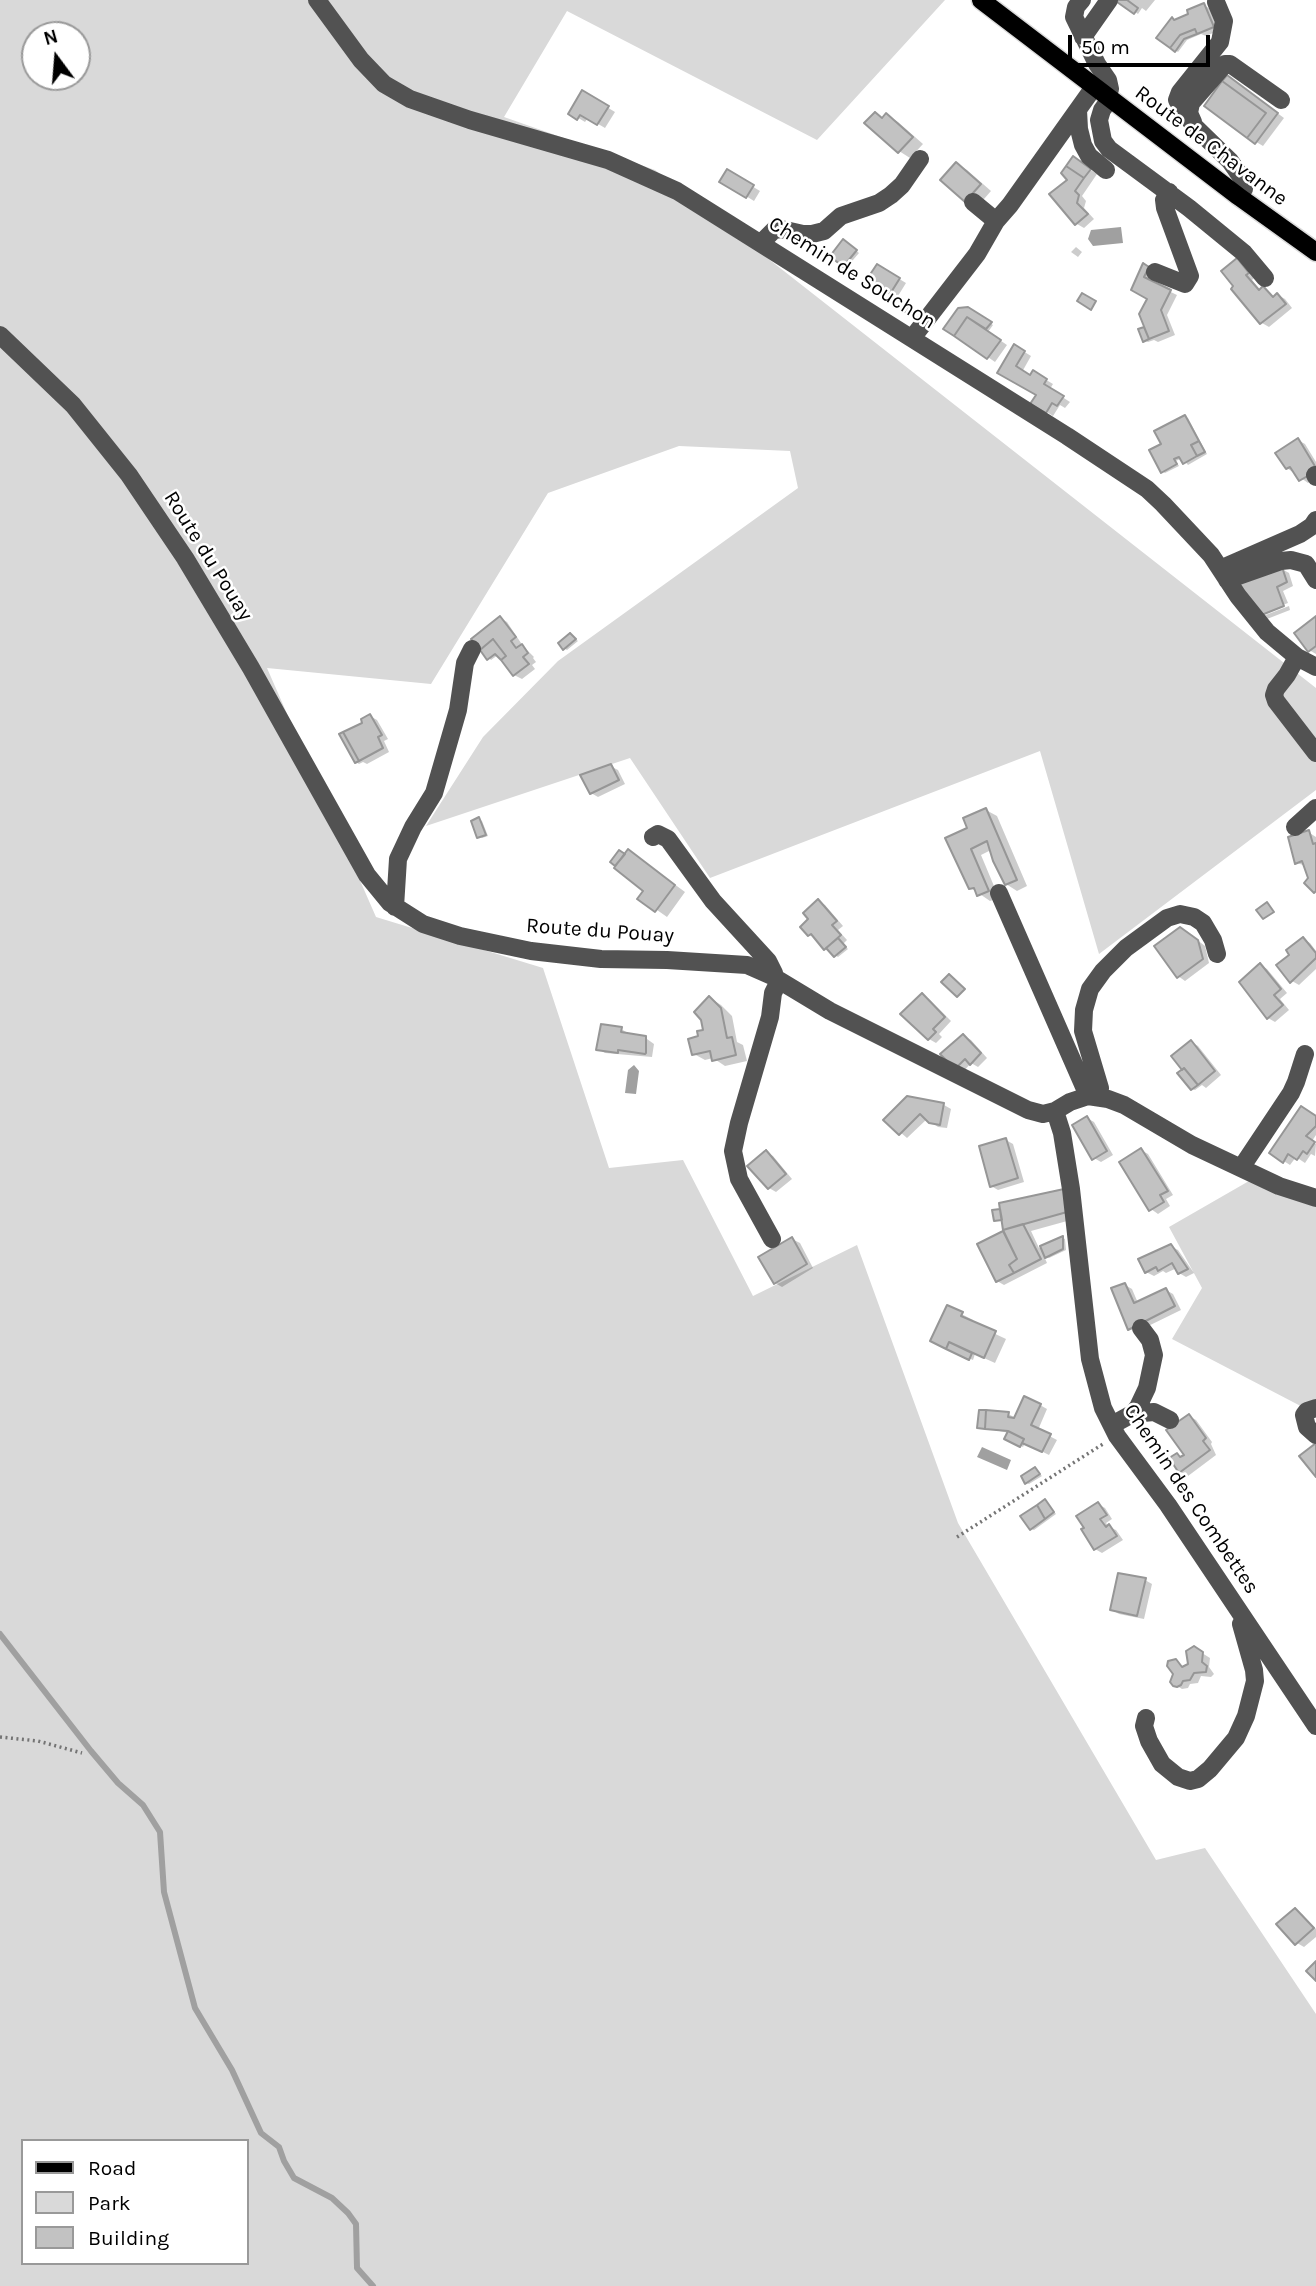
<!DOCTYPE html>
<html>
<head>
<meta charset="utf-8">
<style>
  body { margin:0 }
  #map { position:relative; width:1316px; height:2286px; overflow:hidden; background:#fff; font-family:Karla,sans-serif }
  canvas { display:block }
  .legend { position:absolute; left:21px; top:2139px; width:228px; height:126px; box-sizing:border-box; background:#fff; border:2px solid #999; margin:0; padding:9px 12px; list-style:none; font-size:21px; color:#000 }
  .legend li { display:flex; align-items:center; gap:14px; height:35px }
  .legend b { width:35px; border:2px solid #999 }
  .north { position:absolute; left:21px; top:21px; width:70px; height:70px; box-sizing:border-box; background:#fff; border:2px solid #999; border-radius:50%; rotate:344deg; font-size:19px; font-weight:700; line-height:28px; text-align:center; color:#000 }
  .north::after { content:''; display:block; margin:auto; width:24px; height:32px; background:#000; clip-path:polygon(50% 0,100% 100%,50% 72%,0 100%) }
  .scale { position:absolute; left:1068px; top:35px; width:142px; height:32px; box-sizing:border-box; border:4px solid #000; border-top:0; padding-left:9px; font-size:21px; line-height:24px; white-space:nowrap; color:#000; -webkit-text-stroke:5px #fff; paint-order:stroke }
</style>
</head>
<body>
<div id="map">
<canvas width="1316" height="2286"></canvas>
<ul class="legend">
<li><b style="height:9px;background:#000"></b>Road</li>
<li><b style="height:19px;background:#d9d9d9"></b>Park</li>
<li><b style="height:19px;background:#c2c2c2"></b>Building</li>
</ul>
<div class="north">N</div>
<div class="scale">50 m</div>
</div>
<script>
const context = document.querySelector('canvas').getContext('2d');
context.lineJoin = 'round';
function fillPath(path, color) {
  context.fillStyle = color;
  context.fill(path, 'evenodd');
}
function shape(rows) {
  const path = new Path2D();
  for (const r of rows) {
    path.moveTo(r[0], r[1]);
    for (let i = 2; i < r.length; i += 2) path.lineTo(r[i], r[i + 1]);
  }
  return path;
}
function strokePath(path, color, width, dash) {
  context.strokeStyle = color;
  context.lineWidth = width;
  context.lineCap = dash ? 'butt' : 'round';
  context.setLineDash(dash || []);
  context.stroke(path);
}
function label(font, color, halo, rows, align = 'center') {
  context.font = font + ' Karla,sans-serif';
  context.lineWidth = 5;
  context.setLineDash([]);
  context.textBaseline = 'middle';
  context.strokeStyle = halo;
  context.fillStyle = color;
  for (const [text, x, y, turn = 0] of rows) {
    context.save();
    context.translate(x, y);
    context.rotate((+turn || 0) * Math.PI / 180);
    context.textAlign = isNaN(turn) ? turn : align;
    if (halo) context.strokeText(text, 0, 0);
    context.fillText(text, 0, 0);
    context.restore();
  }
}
const green = shape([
  [0,0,945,0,817,140,567,11,504,117,655,170,1316,688,1316,790,1099,954,1040,751,710,878,630,758,426,826,483,737,558,661,798,488,790,451,679,446,548,493,431,684,267,668,376,917,543,968,609,1168,683,1160,753,1296,857,1245,958,1523,1156,1860,1205,1848,1316,2014,1316,2286,0,2286],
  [35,35,77,35,77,77,35,77],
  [23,2141,247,2141,247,2263,23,2263],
  [1249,1181,1316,1204,1316,1414,1172,1339,1202,1288,1169,1227]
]);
const water = shape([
  [1121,227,1123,243,1093,246,1088,239,1091,230],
  [634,1065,639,1071,636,1094,625,1093,628,1070],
  [982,1447,1011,1460,1007,1470,977,1457]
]);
const shadow = shape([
  [1121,0,1155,0,1146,11,1142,8,1138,14,1120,1],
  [1203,5,1211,9,1220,30,1206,36,1201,34,1187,40,1178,52,1159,38,1175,21,1191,15],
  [1234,81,1284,118,1263,146,1248,137],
  [582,92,615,112,605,128,588,118,585,122,570,113],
  [876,114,884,119,887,116,898,122,923,144,910,158,899,151],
  [1080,163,1097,174,1082,196,1086,201,1084,208,1094,219,1084,228,1077,224,1051,195,1070,180],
  [956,164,967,170,991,191,977,207],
  [727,171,760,191,754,201,722,181],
  [846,243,859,253,847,267,832,256],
  [1076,247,1082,252,1078,257,1071,252],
  [1237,260,1244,264,1255,277,1252,280,1261,291,1264,288,1275,298,1278,295,1285,299,1292,308,1269,327,1262,323,1233,289,1236,287],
  [878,266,906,283,898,296,870,279],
  [1144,266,1155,272,1150,282,1177,295,1167,315,1175,335,1158,342,1154,340,1148,342,1145,341,1140,330,1147,328,1149,298,1133,289],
  [968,308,993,325,988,332,1007,345,995,362,946,328],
  [1015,346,1031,356,1022,372,1030,377,1033,372,1053,384,1050,389,1070,402,1065,408,1060,405,1053,416,1033,403,1038,395,999,372],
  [1185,417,1188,418,1207,454,1188,465,1182,458,1176,461,1179,466,1165,473,1162,471,1164,444],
  [1298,440,1305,444,1316,462,1316,479,1308,483,1287,468],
  [1282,569,1289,573,1293,586,1283,591,1288,603,1261,613],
  [1289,606,1290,610,1267,619,1263,616],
  [500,618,507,622,523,646,534,657,533,658,536,662,532,665,535,669,522,679,514,675,498,655,491,660,489,658],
  [1316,618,1316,654,1309,650],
  [571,635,578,641,567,650,564,648],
  [370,716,377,720,388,739,384,741,389,752,367,764,363,762,359,764,356,762,364,724],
  [610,766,618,770,625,784,598,797,591,793],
  [986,810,997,816,1027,886,1017,891,1006,884,991,850,981,855,999,898,990,901,971,888,970,829],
  [479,819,482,821,488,836,482,838,479,836],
  [1308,832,1316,837,1316,892,1306,883,1310,879,1306,866,1297,863],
  [625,856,639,858,685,892,667,917,640,898,645,891,612,861],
  [818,901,825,905,843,926,838,930,847,940,843,944,848,949,838,957,826,949,817,938,809,935],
  [1188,933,1205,946,1209,963,1185,981,1178,976],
  [1303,939,1310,943,1316,951,1316,969,1299,985,1292,981,1292,955],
  [1260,965,1267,969,1287,993,1280,999,1289,1010,1275,1022,1268,1018],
  [922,995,929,999,951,1021,939,1034,942,1037,936,1043,929,1039],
  [710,998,721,1005,732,1016,737,1042,743,1045,747,1061,725,1066,713,1058,705,1060,694,1054,700,1038,705,1031,703,1019],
  [621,1029,628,1033,628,1035,647,1039,654,1044,652,1057,605,1053,598,1049],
  [964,1036,971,1040,987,1058,978,1067,971,1063,963,1072,943,1054],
  [1191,1042,1198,1046,1221,1075,1206,1088,1202,1085,1195,1090,1192,1089,1184,1070],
  [944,1105,951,1109,947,1128,938,1127,927,1119,907,1138,886,1120],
  [1316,1117,1316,1135,1312,1141,1316,1144,1315,1156,1311,1154,1305,1163,1296,1157,1290,1165,1271,1153],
  [1087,1118,1094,1122,1113,1155,1101,1162,1094,1158],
  [1006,1140,1013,1144,1024,1182,998,1190,991,1186],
  [1141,1150,1148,1154,1173,1195,1166,1199,1170,1206,1158,1214,1151,1209],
  [766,1152,773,1156,792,1179,776,1192,769,1188],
  [1064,1191,1078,1218,1031,1231,1039,1248,1063,1238,1065,1239,1066,1250,1049,1258,1043,1254,1047,1263,1004,1285,997,1281,979,1245,1006,1230,1004,1221,996,1220],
  [792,1239,800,1243,813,1268,782,1287,775,1283],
  [1170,1246,1178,1250,1194,1273,1186,1277,1179,1273,1177,1268,1166,1273,1163,1271,1154,1276,1146,1272],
  [1125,1285,1132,1289,1138,1303,1166,1290,1173,1294,1181,1310,1136,1332,1129,1328],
  [948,1307,973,1320,972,1323,1006,1339,995,1363,975,1354,973,1360,943,1347],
  [1040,1405,1047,1409,1038,1430,1057,1440,1049,1455,1025,1443,1023,1447,1009,1440,1009,1433,989,1429,1008,1414,1016,1418],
  [1189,1416,1196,1420,1212,1442,1211,1444,1216,1455,1188,1476,1181,1472,1177,1455,1182,1458,1186,1455],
  [1035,1469,1042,1476,1029,1484,1026,1483],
  [1046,1502,1056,1514,1034,1530,1031,1529],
  [1098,1504,1105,1508,1112,1519,1106,1523,1109,1527,1116,1530,1123,1540,1102,1553,1095,1549],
  [1145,1580,1152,1584,1144,1619,1119,1614,1112,1610],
  [1194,1648,1210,1658,1209,1667,1214,1674,1211,1677,1201,1676,1198,1683,1190,1684,1188,1688,1182,1689,1174,1684,1176,1661,1185,1668,1189,1665],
  [1295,1910,1302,1914,1316,1929,1316,1937,1304,1947,1297,1943]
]);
const stream = shape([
  [0,1634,91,1751,118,1783,143,1805,160,1832,164,1892,195,2008,232,2070,261,2133,279,2147,284,2161,294,2178,332,2198,348,2213,356,2224,357,2268,373,2286]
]);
const building = shape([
  [1118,0,1127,0,1138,8,1134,14,1117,2,1118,0],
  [1204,3,1214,27,1197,34,1195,29,1180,35,1170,48,1156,38,1172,17,1174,20,1188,14,1187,10,1204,3],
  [1195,29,1197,34,1184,39,1175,52,1170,48,1180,35,1195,29],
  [1227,75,1278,113,1255,144,1247,138,1266,113,1222,81,1227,75],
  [1222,81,1266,113,1247,138,1204,106,1222,81],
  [582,90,609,106,597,125,580,115,577,120,568,114,582,90],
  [875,112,882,118,886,113,913,137,898,153,864,123,875,112],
  [1073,156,1091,169,1084,178,1066,166,1073,156],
  [956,162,981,184,965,202,940,180,956,162],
  [1066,166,1084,178,1075,191,1079,195,1077,203,1088,214,1075,225,1049,194,1067,180,1061,173,1066,166],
  [727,169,754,185,746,198,719,182,727,169],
  [843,239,857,250,843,267,830,256,843,239],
  [1237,258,1249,273,1246,275,1259,290,1263,286,1273,297,1277,293,1286,304,1260,324,1231,289,1233,286,1221,271,1237,258],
  [1143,263,1149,267,1144,277,1171,290,1161,310,1169,331,1149,339,1139,314,1147,299,1131,290,1143,263],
  [877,264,900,278,890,294,867,279,877,264],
  [1082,293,1096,301,1091,310,1077,301,1082,293],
  [904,305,916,311,913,316,901,310,904,305],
  [968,307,992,322,986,329,967,317,954,336,943,329,958,308,968,307],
  [967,317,1001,340,987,359,954,336,967,317],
  [1144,327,1149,339,1143,342,1138,329,1144,327],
  [1014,344,1025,351,1016,366,1030,375,1033,370,1047,379,1044,384,1064,396,1057,406,1052,403,1046,413,1030,404,1036,395,997,373,1014,344],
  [1185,415,1199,441,1191,445,1197,456,1183,464,1179,457,1174,459,1177,464,1161,473,1149,450,1161,444,1154,431,1185,415],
  [1298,438,1316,468,1316,471,1299,481,1290,467,1286,469,1275,453,1298,438],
  [1199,441,1205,452,1197,456,1191,445,1199,441],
  [1282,567,1287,582,1277,587,1284,606,1259,616,1238,583,1282,567],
  [500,616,516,637,511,641,516,648,522,644,528,653,523,657,529,664,513,676,501,660,506,656,493,639,480,650,471,639,500,616],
  [1316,616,1316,646,1308,652,1294,633,1316,616],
  [570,633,576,639,563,650,558,643,570,633],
  [493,639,506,656,501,660,495,654,487,660,480,650,493,639],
  [370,714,382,735,378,737,383,748,359,761,343,732,362,723,361,719,370,714],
  [343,732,359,761,355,763,339,734,343,732],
  [611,764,619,780,590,794,580,775,611,764],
  [986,808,1017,880,1005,885,993,861,987,841,971,849,989,891,977,896,974,888,969,889,945,838,967,828,963,818,986,808],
  [479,817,486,835,477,838,471,821,479,817],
  [1309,830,1313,844,1316,843,1316,891,1314,893,1304,883,1308,878,1302,861,1295,864,1288,837,1309,830],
  [628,849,675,885,655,912,637,899,643,891,614,868,628,849],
  [619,850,625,854,615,866,610,862,619,850],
  [818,899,837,921,832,925,841,935,824,950,811,934,808,936,800,927,808,919,803,913,818,899],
  [1267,902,1274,912,1263,919,1256,910,1267,902],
  [1180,927,1198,940,1203,959,1177,978,1154,946,1180,927],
  [1303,937,1316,953,1316,958,1290,983,1276,965,1289,955,1286,950,1303,937],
  [838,938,846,947,834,957,826,948,838,938],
  [1260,963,1281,989,1274,995,1283,1005,1267,1019,1239,982,1260,963],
  [949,974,965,989,957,997,941,982,949,974],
  [922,993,945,1017,933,1029,936,1032,928,1040,900,1014,922,993],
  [709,996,721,1008,727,1038,732,1037,736,1055,712,1061,710,1051,692,1055,688,1039,698,1036,697,1031,703,1030,701,1020,694,1012,709,996],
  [601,1024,622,1027,621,1032,646,1036,646,1053,645,1054,618,1050,618,1053,596,1050,601,1024],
  [963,1034,981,1053,970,1065,965,1059,955,1069,940,1054,963,1034],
  [1191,1040,1215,1071,1198,1085,1184,1068,1182,1070,1171,1056,1191,1040],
  [1184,1068,1198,1085,1191,1090,1177,1073,1184,1068],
  [907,1096,944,1103,940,1125,929,1123,920,1114,899,1135,883,1120,907,1096],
  [1301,1106,1316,1116,1316,1126,1306,1136,1315,1142,1307,1154,1303,1151,1297,1160,1288,1154,1283,1163,1269,1153,1301,1106],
  [1087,1116,1107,1151,1092,1160,1072,1125,1087,1116],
  [1006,1138,1018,1178,990,1187,979,1146,1006,1138],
  [1141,1148,1168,1191,1160,1195,1164,1202,1149,1211,1119,1162,1141,1148],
  [766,1150,786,1174,768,1189,747,1166,766,1150],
  [1064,1189,1067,1212,1003,1230,999,1203,1064,1189],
  [1000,1209,1002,1220,994,1221,992,1210,1000,1209],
  [1023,1224,1041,1259,1014,1273,1009,1265,1017,1259,1003,1230,1023,1224],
  [1003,1231,1017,1259,1009,1265,1014,1273,996,1282,977,1244,1003,1231],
  [1063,1236,1063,1249,1045,1258,1040,1246,1063,1236],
  [792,1237,807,1264,774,1284,758,1257,792,1237],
  [1171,1244,1188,1269,1178,1274,1172,1263,1158,1271,1156,1267,1145,1273,1138,1259,1171,1244],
  [1125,1283,1134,1303,1166,1288,1175,1306,1128,1330,1111,1288,1125,1283],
  [947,1305,963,1312,961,1316,996,1331,984,1358,949,1342,946,1349,930,1341,947,1305],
  [949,1342,972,1353,969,1360,946,1349,949,1342],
  [1024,1396,1041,1404,1031,1425,1051,1434,1042,1452,1022,1443,1024,1439,1008,1431,985,1429,986,1410,1009,1412,1008,1417,1014,1418,1024,1396],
  [979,1410,986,1410,985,1429,977,1428,979,1410],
  [1189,1414,1206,1438,1203,1441,1210,1450,1179,1473,1169,1458,1177,1453,1180,1457,1184,1455,1166,1430,1189,1414],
  [1008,1431,1024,1439,1020,1447,1004,1439,1008,1431],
  [1316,1443,1316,1477,1299,1456,1316,1443],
  [1035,1467,1040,1474,1025,1484,1021,1476,1035,1467],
  [1045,1499,1054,1512,1045,1519,1037,1505,1045,1499],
  [1098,1502,1107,1515,1100,1519,1106,1527,1109,1524,1117,1536,1094,1550,1081,1529,1084,1528,1076,1516,1098,1502],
  [1037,1505,1045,1519,1030,1530,1020,1516,1037,1505],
  [1118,1573,1146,1578,1137,1616,1110,1610,1118,1573],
  [1194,1646,1203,1652,1202,1662,1207,1666,1206,1672,1194,1673,1190,1680,1183,1681,1181,1685,1177,1687,1173,1686,1170,1682,1173,1674,1167,1666,1168,1661,1176,1659,1182,1667,1188,1664,1186,1651,1194,1646],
  [1295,1908,1314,1928,1295,1945,1276,1924,1295,1908],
  [1316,1961,1316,1981,1306,1971,1316,1961]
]);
const path = shape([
  [957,1537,1103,1444],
  [0,1737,38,1741,82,1753]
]);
const minor = shape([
  [317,0,361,60,384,84,410,99,470,120,608,160,677,191,1067,436,1147,489,1163,504,1211,555,1238,596,1267,632,1297,657,1316,667],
  [1082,0,1076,7,1074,17,1097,64,1108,80,1110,89,1105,95],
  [1216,2,1224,21,1220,42,1180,92,1177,100,1194,126,1230,161,1242,178,1244,189,1238,196],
  [1083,37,1109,0],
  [1110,99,1102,110,1099,120,1103,141,1109,149,1189,208,1244,253,1265,278],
  [1078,110,1079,129,1083,145,1089,156,1106,170],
  [1193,122,1189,113,1191,103,1225,64,1230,64,1281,100],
  [973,202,996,221],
  [761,243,774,230,781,229,803,234,812,234,824,231,841,216,879,203,891,195,902,185,920,159],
  [1155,272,1185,284,1190,276,1165,208,1164,200,1169,192],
  [0,335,73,405,129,475,185,558,251,668,367,875,390,903,423,924,460,936,531,951,601,959,667,960,747,965,772,976,830,1011,1028,1110,1043,1114,1055,1111,1070,1102,1088,1096,1108,1099,1124,1105,1192,1145,1279,1186,1316,1198],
  [913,337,977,254,996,221,1010,205,1094,87],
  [1315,475,1316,477],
  [1220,569,1300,534,1312,526,1316,520],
  [1227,580,1281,561,1291,560,1306,564,1316,580],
  [1297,657,1287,675,1276,689,1274,695,1276,701,1316,753],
  [1295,827,1316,808],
  [653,837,658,834,668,839,713,901,768,961,774,973,772,976],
  [999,893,1088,1096],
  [395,907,398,859,413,827,434,793,458,710,465,663,472,649],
  [1099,1097,1100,1088,1083,1031,1084,1010,1090,989,1103,971,1126,948,1167,918,1180,914,1194,917,1203,923,1213,940,1217,954],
  [1055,1111,1062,1133,1071,1189,1090,1359,1103,1408,1117,1436,1168,1505,1316,1726],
  [1241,1168,1291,1093,1296,1082,1305,1054],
  [772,1239,739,1179,733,1151,739,1123,770,1017,773,993,779,981],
  [1132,1414,1154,1412,1170,1420],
  [1112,1425,1132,1414,1138,1407,1147,1388,1154,1355,1150,1340,1141,1328],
  [1316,1435,1307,1427,1304,1415,1307,1411,1316,1408],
  [1146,1718,1144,1726,1149,1741,1162,1764,1178,1777,1190,1781,1198,1779,1210,1769,1236,1738,1246,1716,1255,1681,1254,1670,1241,1624]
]);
const major = shape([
  [981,0,1238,196,1316,252]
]);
const streetNames = [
  ["Route de Chavanne",1211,146,37],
  ["Chemin de Souchon",852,273,32],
  ["Route du Pouay",208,556,58],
  ["Route du Pouay",600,931,4],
  ["Chemin des Combettes",1191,1499,56]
];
fillPath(green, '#d9d9d9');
fillPath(water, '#a0a0a0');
fillPath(shadow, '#0003');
strokePath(stream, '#a0a0a0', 6);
fillPath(building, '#c2c2c2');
strokePath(building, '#969696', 2);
strokePath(major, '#dbdbdb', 21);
strokePath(path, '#747474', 3.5, [2, 3.5]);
strokePath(minor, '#525252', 18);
strokePath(major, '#000', 18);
label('21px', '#000', '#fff', streetNames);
</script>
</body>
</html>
